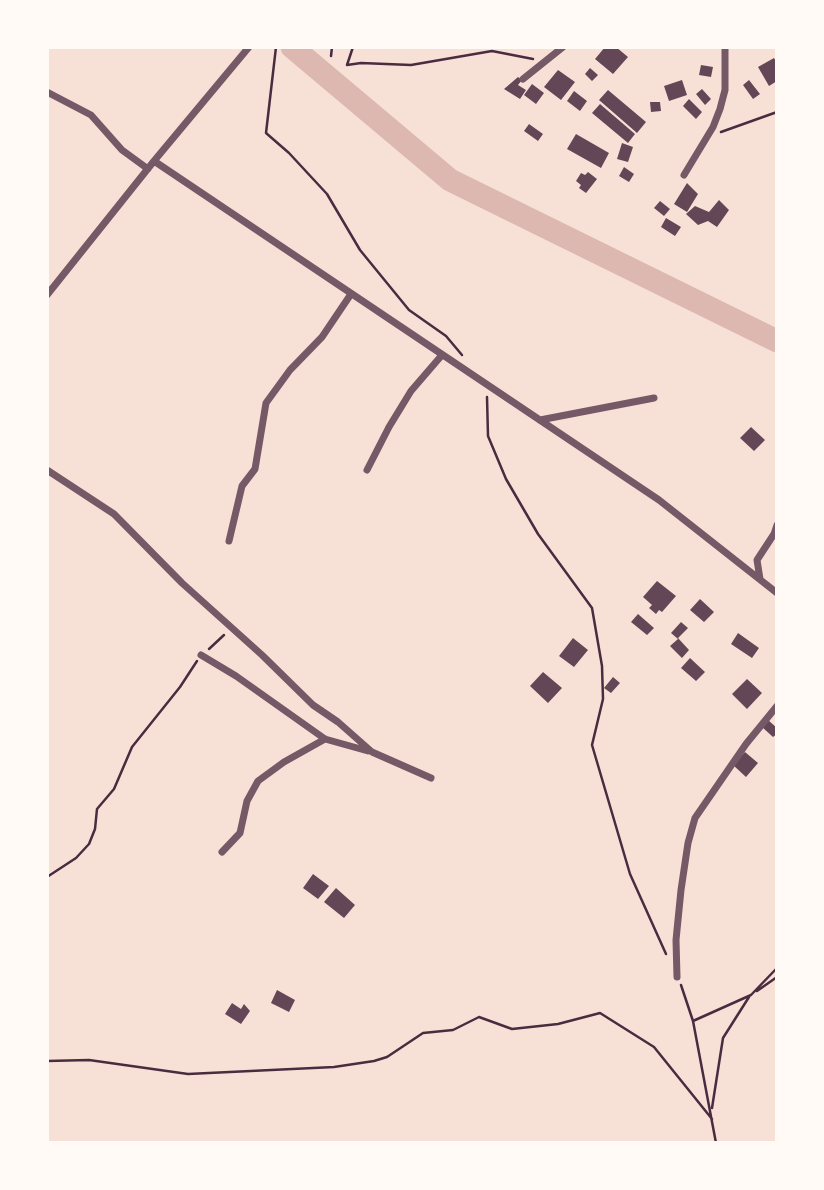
<!DOCTYPE html>
<html>
<head>
<meta charset="utf-8">
<style>
  body { margin:0 }
  #map { position:relative; width:824px; height:1190px; overflow:hidden; background:#f7e1d7; font-family:Inter,sans-serif }
  canvas { display:block }
  .frame { position:absolute; inset:0; border:49px solid #fffaf5; pointer-events:none }
</style>
</head>
<body>
<div id="map">
<canvas width="824" height="1190"></canvas>
<div class="frame"></div>
</div>
<script>
const context = document.querySelector('canvas').getContext('2d');
context.lineJoin = 'round';
function shape(rows) {
  const path = new Path2D();
  for (const r of rows) {
    path.moveTo(r[0], r[1]);
    for (let i = 2; i < r.length; i += 2) path.lineTo(r[i], r[i + 1]);
  }
  return path;
}
function strokePath(path, color, width, dash) {
  context.strokeStyle = color;
  context.lineWidth = width;
  context.lineCap = dash ? 'butt' : 'round';
  context.setLineDash(dash || []);
  context.stroke(path);
}
function fillPath(path, color) {
  context.fillStyle = color;
  context.fill(path, 'evenodd');
}
const river = shape([
  [292,47,450,180,777,341]
]);
const building = shape([
  [605,47,616,47,628,57,613,74,595,59],
  [774,58,777,63,777,81,769,86,758,67],
  [701,65,713,67,711,77,699,75],
  [590,68,598,75,592,81,585,74],
  [558,70,575,82,561,100,544,87],
  [518,77,522,80,518,85,526,90,520,99,504,89],
  [682,80,687,95,669,101,664,86],
  [749,80,760,94,753,99,743,85],
  [532,84,544,93,536,104,524,95],
  [702,89,711,99,705,105,696,94],
  [608,90,646,122,637,133,599,100],
  [574,91,587,101,580,111,567,101],
  [689,99,702,112,696,119,683,106],
  [650,102,660,102,661,111,651,112],
  [600,104,635,134,628,143,592,113],
  [529,124,543,134,538,141,524,131],
  [576,134,609,153,601,168,567,149],
  [622,143,633,147,628,162,617,159],
  [624,167,634,174,629,182,619,176],
  [588,172,597,179,586,193,579,188,581,185,576,181,581,173,585,175],
  [687,183,698,194,687,212,674,204],
  [719,200,729,210,717,227,708,221,698,225,686,214,695,206,709,212],
  [660,201,670,209,664,216,654,208],
  [666,218,681,227,675,236,661,227],
  [751,427,765,440,754,451,740,438],
  [657,581,676,596,662,612,659,610,656,614,649,608,652,605,643,597],
  [700,599,714,612,704,622,690,610],
  [638,614,654,628,647,635,631,622],
  [681,622,688,628,678,638,689,650,682,658,670,646,678,639,671,633],
  [738,633,759,648,752,658,731,644],
  [573,638,588,650,574,667,559,656],
  [690,658,705,672,696,681,681,668],
  [543,672,562,688,548,703,530,686],
  [613,677,620,683,611,693,604,688],
  [747,679,762,693,747,709,732,694],
  [768,720,777,728,777,734,773,737,762,727],
  [745,752,758,763,746,777,733,765],
  [313,874,329,886,318,899,303,888],
  [336,888,355,905,344,918,324,902],
  [277,990,295,1000,289,1012,271,1003],
  [232,1003,241,1009,244,1004,250,1011,241,1024,225,1014]
]);
const path = shape([
  [276,47,266,133,289,153,327,194,360,250,409,310,446,336,462,355],
  [353,47,347,65,361,63,411,65,492,51,533,59],
  [331,56,332,47],
  [721,132,777,112],
  [487,397,488,436,506,479,538,534,592,608,602,666,603,699,592,745,630,874,666,954],
  [209,649,224,635],
  [47,877,76,858,89,844,95,829,97,809,114,789,132,747,180,687,197,661],
  [681,985,693,1021],
  [757,991,777,977],
  [47,1061,89,1060,188,1074,334,1067,374,1061,387,1057,423,1033,453,1030,479,1017,512,1029,558,1024,600,1013,654,1047,712,1119],
  [712,1108,723,1038,749,997],
  [716,1143,693,1021,751,995,777,968]
]);
const minor = shape([
  [249,47,154,161,659,500,777,593],
  [523,79,563,47],
  [47,92,91,115,122,150,148,169],
  [684,175,713,127,720,109,725,90,725,47],
  [47,295,154,161],
  [540,420,654,398],
  [47,470,114,514,182,583,262,655,313,705,338,722,372,752,431,778],
  [367,470,389,427,411,391,442,355],
  [229,541,242,486,255,469,266,403,290,370,322,337,351,294],
  [760,579,757,560,774,534,777,525],
  [201,655,236,676,325,739,368,751],
  [222,852,240,833,247,801,258,781,284,762,325,739],
  [677,977,676,940,681,890,688,843,695,818,746,744,777,706]
]);
strokePath(river, '#dcb8b0', 23);
fillPath(building, '#644757');
strokePath(path, '#4a2c40', 2.5);
strokePath(minor, '#755966', 7);
</script>
</body>
</html>
